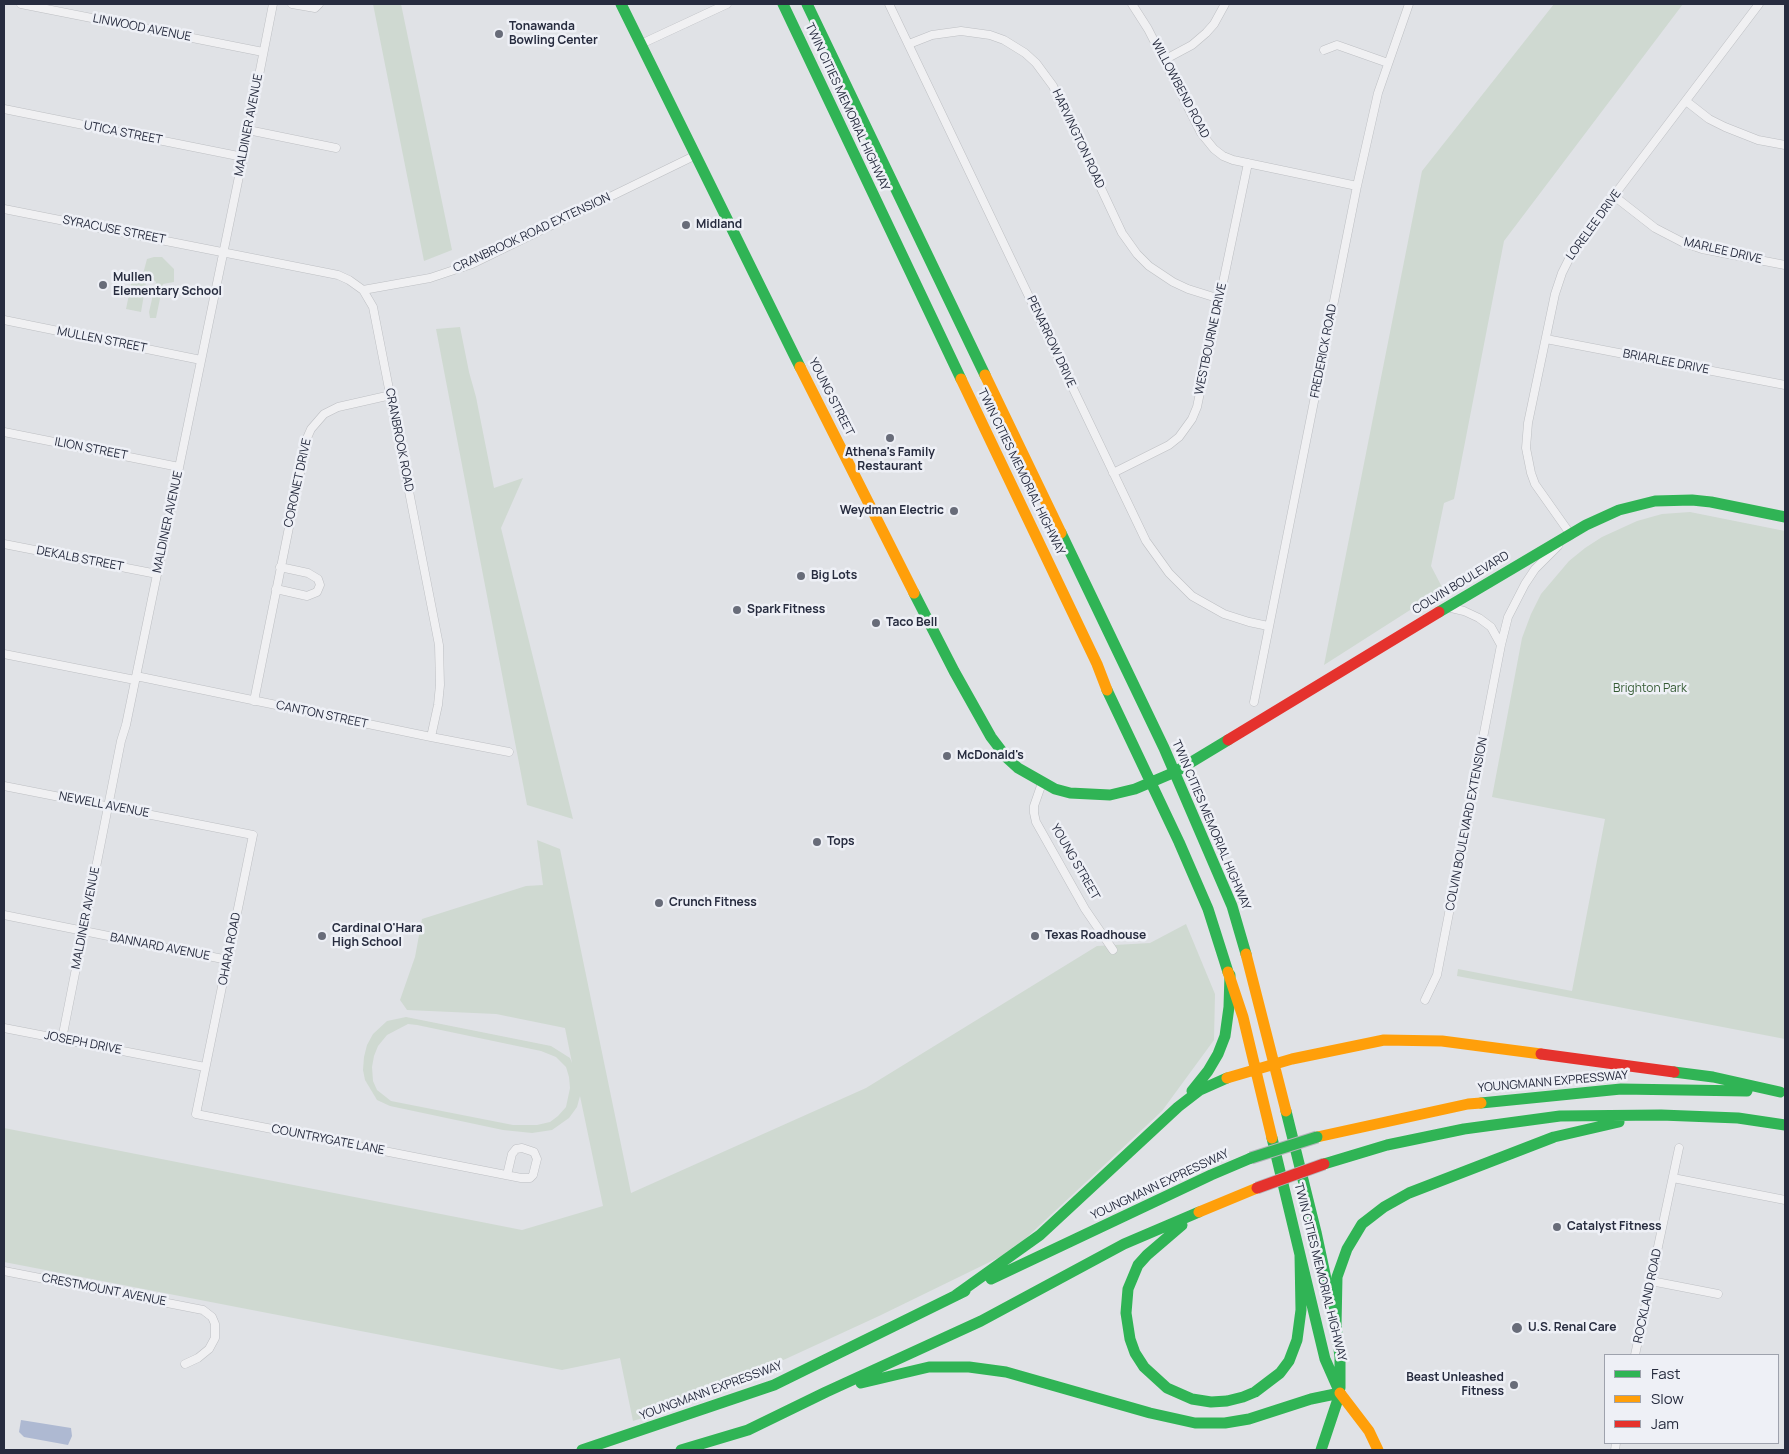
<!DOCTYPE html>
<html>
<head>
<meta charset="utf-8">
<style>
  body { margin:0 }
  #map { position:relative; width:1789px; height:1454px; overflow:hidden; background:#e0e2e6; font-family:Manrope,sans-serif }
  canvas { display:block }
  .frame { position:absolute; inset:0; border:5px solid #272c3f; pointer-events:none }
  .legend { position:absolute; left:1604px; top:1354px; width:175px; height:90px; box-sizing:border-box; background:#eef0f6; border:1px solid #9ea2ad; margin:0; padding:6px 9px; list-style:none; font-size:15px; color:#272c3f }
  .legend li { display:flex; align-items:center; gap:10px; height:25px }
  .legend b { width:25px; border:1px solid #9ea2ad }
</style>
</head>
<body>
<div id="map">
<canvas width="1789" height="1454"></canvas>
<div class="frame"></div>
<ul class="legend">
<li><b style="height:6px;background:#30b455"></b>Fast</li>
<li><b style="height:6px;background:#ff9f0a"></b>Slow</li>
<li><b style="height:6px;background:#e5322d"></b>Jam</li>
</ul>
</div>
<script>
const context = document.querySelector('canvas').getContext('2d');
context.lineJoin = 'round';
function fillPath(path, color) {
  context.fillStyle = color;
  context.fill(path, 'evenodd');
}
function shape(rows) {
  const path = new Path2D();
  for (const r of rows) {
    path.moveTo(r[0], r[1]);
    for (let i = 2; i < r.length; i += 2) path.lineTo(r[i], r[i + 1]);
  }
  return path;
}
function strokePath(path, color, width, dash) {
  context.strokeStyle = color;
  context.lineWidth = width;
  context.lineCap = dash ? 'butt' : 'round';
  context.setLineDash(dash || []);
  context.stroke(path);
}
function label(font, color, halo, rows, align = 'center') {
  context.font = font + ' Manrope,sans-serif';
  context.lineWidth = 5;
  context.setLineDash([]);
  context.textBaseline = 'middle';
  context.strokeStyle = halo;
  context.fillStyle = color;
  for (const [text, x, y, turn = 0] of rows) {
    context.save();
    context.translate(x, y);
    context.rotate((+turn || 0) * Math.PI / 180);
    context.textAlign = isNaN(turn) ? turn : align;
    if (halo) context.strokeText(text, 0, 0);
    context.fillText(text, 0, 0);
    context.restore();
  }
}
const green = shape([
  [373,4,401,4,452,250,424,261],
  [1554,4,1683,4,1504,241,1454,499,1444,503,1431,566,1443,589,1324,665,1422,171],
  [154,257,162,257,174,269,174,282,163,284,156,318,150,318,149,312,156,282,150,276,143,274,147,259],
  [132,280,146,283,141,312,126,309],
  [460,327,469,372,476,397,494,488,523,478,501,528,573,819,527,805,436,329],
  [1690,512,1785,531,1785,1039,1457,976,1458,969,1572,991,1605,819,1492,797,1522,638,1531,614,1541,594,1569,561,1585,548,1602,537,1637,521,1662,514],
  [537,840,560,849,631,1193,866,1088,1097,946,1150,943,1186,924,1215,994,1214,1040,1162,1111,1024,1240,1000,1257,879,1316,690,1403,633,1421,620,1358,562,1370,4,1262,4,1128,522,1230,603,1206,580,1096,577,1107,569,1118,552,1130,532,1133,503,1130,390,1106,377,1100,365,1080,363,1070,364,1057,367,1045,373,1034,387,1021,406,1017,551,1046,570,1058,572,1063,565,1028,496,1014,407,1010,400,1000,415,957,422,919,526,886,543,885],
  [408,1024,417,1025,541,1051,556,1057,566,1067,569,1077,570,1088,566,1107,558,1116,550,1122,537,1125,513,1125,391,1101,377,1090,373,1081,372,1067,374,1056,378,1046,387,1035]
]);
const water = shape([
  [21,1420,71,1428,72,1436,68,1445,24,1437,19,1432]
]);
const street = shape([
  [21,4,263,52],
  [292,4,315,8,319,4],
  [889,4,1146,541,1169,573,1192,596,1224,614,1249,622,1268,626],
  [1132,4,1148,29,1201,133,1214,149,1223,156,1233,160,1357,186],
  [641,44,727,4],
  [909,44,932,35,961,31,990,35,1004,40,1025,53,1036,63,1053,86,1122,233,1137,254,1149,266,1173,282,1188,289,1220,299],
  [1324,50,1337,45,1388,63],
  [1164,60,1192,45,1206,33,1214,24,1225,4],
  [1686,101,1709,119,1725,127,1758,140,1785,145],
  [4,109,243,157],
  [248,130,336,148],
  [1614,196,1655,228,1682,242,1702,249,1785,265],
  [4,209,338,275,349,280,363,290,373,307,439,645,440,685,438,705,431,737],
  [363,290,430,278,472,264,694,156],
  [4,320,201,360],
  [1546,339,1785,385],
  [4,432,179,467],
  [1113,473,1169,445,1179,437,1192,419,1197,407,1248,163],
  [1568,537,1571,535,1535,484,1531,473,1526,448,1528,423,1555,294,1562,273,1575,247,1759,4],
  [4,544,157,574],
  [276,589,307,596,317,592,320,585,318,579,308,573,280,567],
  [1447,607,1464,611,1479,618,1491,627,1501,645],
  [4,654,135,680],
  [136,676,431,737,509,752],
  [254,701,307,438,311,429,324,414,338,407,391,395],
  [1254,702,1357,186,1378,93,1409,4],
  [1042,783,1034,806,1034,813,1036,822,1085,909,1113,950],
  [4,786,253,835,196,1114,521,1178,530,1178,533,1175,537,1159,534,1152,522,1148,516,1149,512,1154,507,1175],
  [4,915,228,960],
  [1425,1000,1437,975,1501,645,1508,617,1525,584,1535,569,1558,546],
  [4,1028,205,1067],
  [62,1039,121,741,126,725,243,157,273,4],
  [1673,1178,1785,1200],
  [4,1271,203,1310,212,1317,215,1324,215,1338,209,1349,198,1358,185,1364],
  [1651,1281,1718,1294],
  [1635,1355,1679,1148],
  [1615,1450,1616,1443]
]);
const fast = shape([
  [621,4,800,367],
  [783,4,961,379],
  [807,4,985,375],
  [1061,533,1164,748,1232,906,1246,954],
  [914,593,954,671,991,737,1007,758,1018,768,1055,789,1070,793,1110,795,1135,789,1175,772,1228,740],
  [1439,612,1586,525,1619,510,1655,501,1692,500,1711,502,1785,517],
  [1107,690,1179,842,1208,909,1228,972],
  [1674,1072,1713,1077,1780,1092],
  [1192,1091,1208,1071,1218,1054,1225,1036,1229,1007,1230,975],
  [1481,1103,1621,1089,1747,1091],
  [1286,1111,1316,1232,1336,1326,1340,1357,1340,1388],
  [1272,1138,1325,1359,1340,1393],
  [1324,1164,1387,1145,1464,1129,1560,1116,1661,1115,1738,1118,1785,1125],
  [1182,1225,1147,1255,1138,1265,1128,1289,1126,1313,1130,1339,1135,1353,1144,1367,1167,1388,1192,1399,1211,1402,1227,1401,1243,1397,1255,1392,1280,1373,1289,1361,1297,1340,1301,1310,1300,1255],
  [991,1279,1211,1175,1251,1158],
  [956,1295,1040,1235,1178,1107,1200,1090,1227,1078],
  [1336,1326,1337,1277,1347,1249,1362,1224,1384,1207,1409,1193,1554,1137,1619,1122],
  [861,1383,929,1367,969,1367,1006,1372,1150,1413,1195,1423,1225,1423,1249,1419,1311,1399,1340,1393],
  [582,1450,774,1385,965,1291],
  [681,1450,748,1430,826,1392,981,1321,1124,1244,1199,1212],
  [1321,1450,1340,1393]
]);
const slow = shape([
  [800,367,914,593],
  [985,375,1061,533],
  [961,379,1097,664,1107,690],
  [1246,954,1286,1111],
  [1228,972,1243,1017,1272,1138],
  [1227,1078,1292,1059,1384,1040,1442,1041,1541,1054],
  [1317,1137,1468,1104,1481,1103],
  [1199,1212,1257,1188],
  [1340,1393,1369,1431,1378,1450]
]);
const jam = shape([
  [1228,740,1439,612],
  [1541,1054,1674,1072]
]);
const fastBridge = shape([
  [1251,1158,1317,1137]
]);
const jamBridge = shape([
  [1257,1188,1324,1164]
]);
const markers = [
  [499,34,5,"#686c79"],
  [686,225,5,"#686c79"],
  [103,285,5,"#686c79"],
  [890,438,5,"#686c79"],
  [954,511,5,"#686c79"],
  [801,576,5,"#686c79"],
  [737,610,5,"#686c79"],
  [876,623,5,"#686c79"],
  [947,756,5,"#686c79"],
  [817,842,5,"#686c79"],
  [659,903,5,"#686c79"],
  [322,936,5,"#686c79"],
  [1035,936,5,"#686c79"],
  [1557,1227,5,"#686c79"],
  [1517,1328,6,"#686c79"],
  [1514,1385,5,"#686c79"]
];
const poiNames = [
  ["Tonawanda",509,27],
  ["Bowling Center",509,41],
  ["Midland",696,225],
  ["Mullen",113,278],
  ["Elementary School",113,292],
  ["Athena's Family",890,453,"center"],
  ["Restaurant",890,467,"center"],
  ["Weydman Electric",944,511,"right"],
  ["Big Lots",811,576],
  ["Spark Fitness",747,610],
  ["Taco Bell",886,623],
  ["McDonald's",957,756],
  ["Tops",827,842],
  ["Crunch Fitness",669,903],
  ["Cardinal O'Hara",332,929],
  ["High School",332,943],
  ["Texas Roadhouse",1045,936],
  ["Catalyst Fitness",1567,1227],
  ["U.S. Renal Care",1528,1328],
  ["Beast Unleashed",1504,1378,"right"],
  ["Fitness",1504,1392,"right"]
];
const streetNames = [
  ["LINWOOD AVENUE",142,28,11],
  ["WILLOWBEND ROAD",1180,89,62],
  ["TWIN CITIES MEMORIAL HIGHWAY",847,107,65],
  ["MALDINER AVENUE",249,125,-79],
  ["UTICA STREET",123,133,11],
  ["HARVINGTON ROAD",1078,139,65],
  ["LORELEE DRIVE",1594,225,-54],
  ["SYRACUSE STREET",114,230,11],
  ["CRANBROOK ROAD EXTENSION",532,233,-25],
  ["MARLEE DRIVE",1723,251,13],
  ["WESTBOURNE DRIVE",1211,339,-78],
  ["MULLEN STREET",102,340,11],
  ["PENARROW DRIVE",1051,342,65],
  ["FREDERICK ROAD",1324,351,-79],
  ["BRIARLEE DRIVE",1666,362,11],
  ["YOUNG STREET",831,397,63],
  ["CRANBROOK ROAD",399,440,79],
  ["ILION STREET",91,449,11],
  ["TWIN CITIES MEMORIAL HIGHWAY",1021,472,64],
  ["CORONET DRIVE",298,483,-78],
  ["MALDINER AVENUE",168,522,-78],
  ["DEKALB STREET",80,559,11],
  ["COLVIN BOULEVARD",1461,583,-31],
  ["CANTON STREET",322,715,12],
  ["NEWELL AVENUE",104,805,11],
  ["COLVIN BOULEVARD EXTENSION",1467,824,-79],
  ["TWIN CITIES MEMORIAL HIGHWAY",1211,825,67],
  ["YOUNG STREET",1075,862,60],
  ["MALDINER AVENUE",86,918,-79],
  ["BANNARD AVENUE",160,947,11],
  ["OHARA ROAD",230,949,-79],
  ["JOSEPH DRIVE",83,1043,11],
  ["YOUNGMANN EXPRESSWAY",1553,1082,-5],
  ["COUNTRYGATE LANE",328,1140,11],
  ["YOUNGMANN EXPRESSWAY",1160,1185,-25],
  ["TWIN CITIES MEMORIAL HIGHWAY",1320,1272,76],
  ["CRESTMOUNT AVENUE",104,1290,11],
  ["ROCKLAND ROAD",1648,1296,-78],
  ["YOUNGMANN EXPRESSWAY",711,1391,-20]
];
const parkNames = [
  ["Brighton Park",1650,689]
];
fillPath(green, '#cfd9d1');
fillPath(water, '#aeb9d2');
strokePath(street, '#bdbfc3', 9);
strokePath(street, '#f0f0f2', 8);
strokePath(fast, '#30b455', 11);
strokePath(slow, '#ff9f0a', 11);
strokePath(jam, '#e5322d', 11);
strokePath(fastBridge, '#b3b5bb', 13, []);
strokePath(jamBridge, '#b3b5bb', 13, []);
strokePath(fastBridge, '#30b455', 11);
strokePath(jamBridge, '#e5322d', 11);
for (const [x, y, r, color] of markers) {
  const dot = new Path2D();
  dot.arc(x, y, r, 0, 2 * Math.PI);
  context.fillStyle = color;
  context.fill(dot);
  strokePath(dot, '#eef0f6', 2);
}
label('bold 12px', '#272c3f', '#eef0f6', poiNames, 'left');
label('12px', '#272c3f', '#eef0f6', streetNames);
label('12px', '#355b34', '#eef0f6', parkNames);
</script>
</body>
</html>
